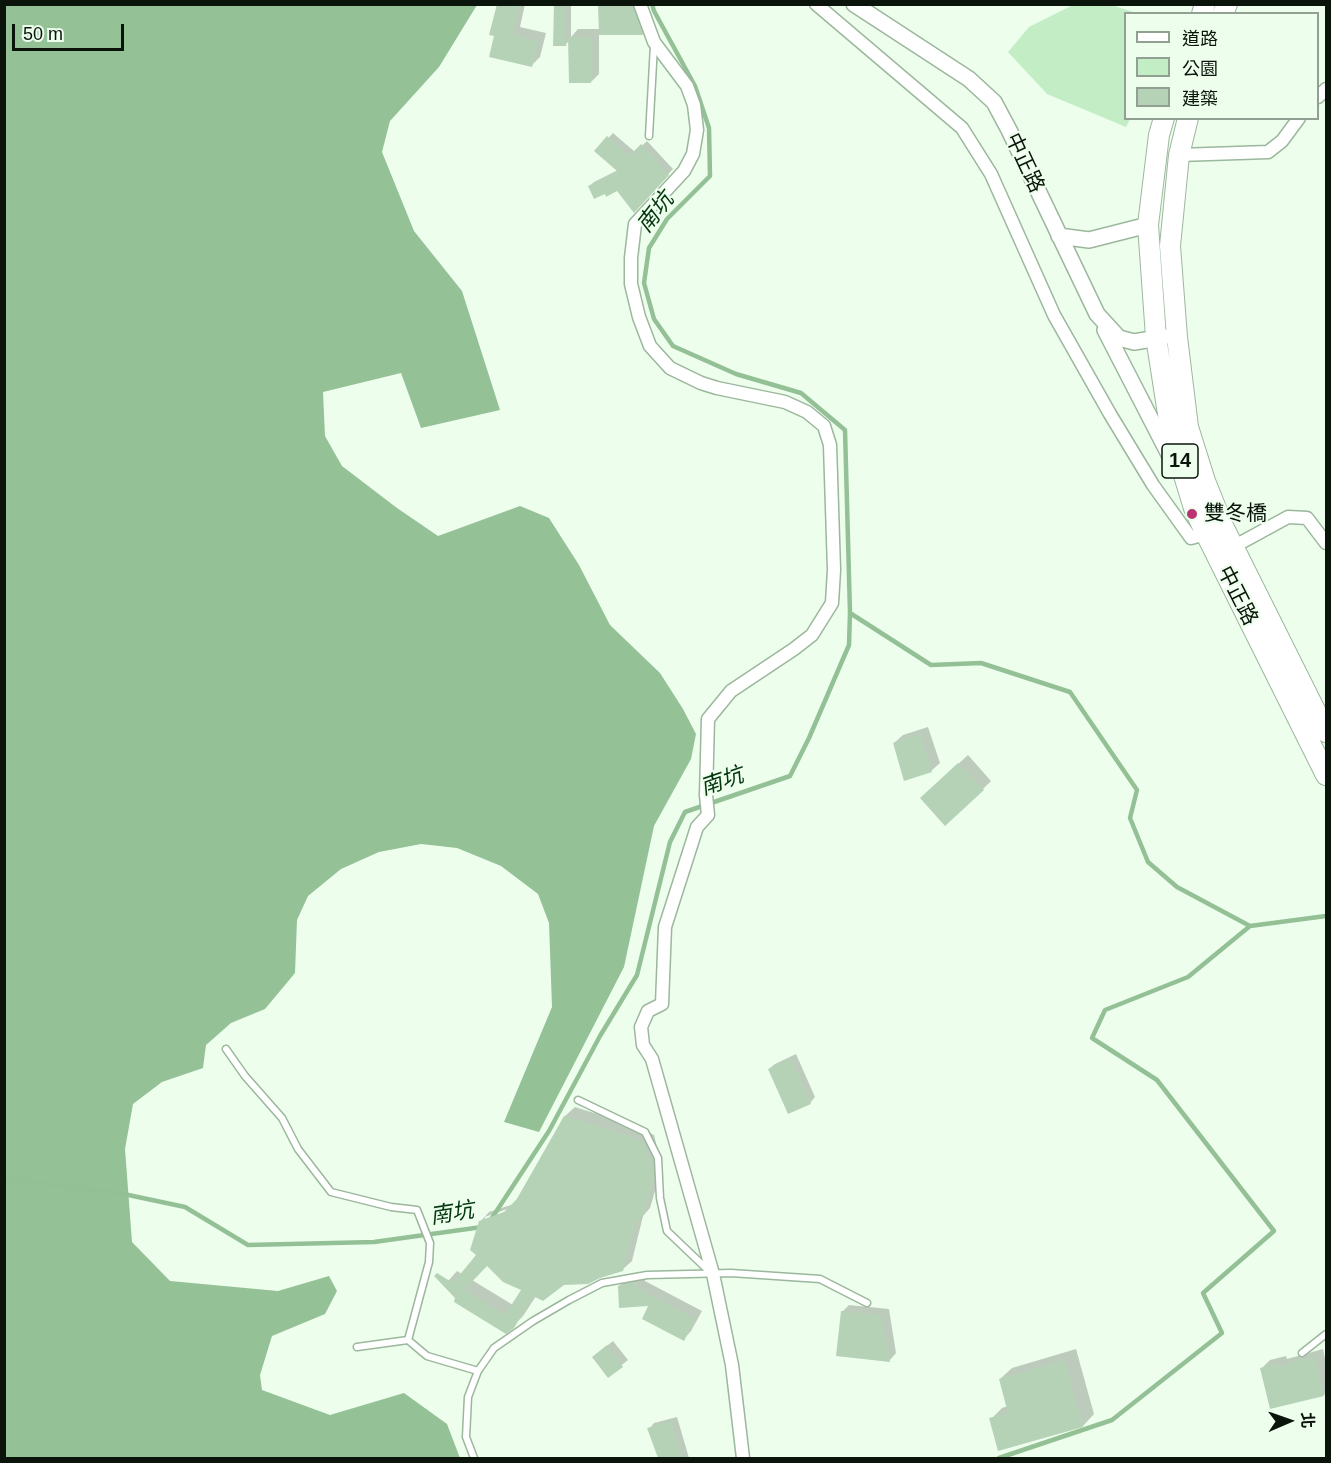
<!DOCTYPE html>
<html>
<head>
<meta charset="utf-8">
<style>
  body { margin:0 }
  #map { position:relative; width:1331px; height:1463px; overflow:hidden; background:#edfeed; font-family:Helvetica,"Noto Sans TC",sans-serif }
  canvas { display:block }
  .frame { position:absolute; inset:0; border:6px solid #0a140b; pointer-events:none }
  .legend { position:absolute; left:1124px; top:12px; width:195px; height:108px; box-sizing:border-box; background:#edfeed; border:2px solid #92a093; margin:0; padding:8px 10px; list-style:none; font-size:18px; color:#0a140b }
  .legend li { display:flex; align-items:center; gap:12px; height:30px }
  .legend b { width:30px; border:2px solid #92a093 }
  .north { position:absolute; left:1259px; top:1391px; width:60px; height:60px; -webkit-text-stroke:4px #edfeed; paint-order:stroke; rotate:88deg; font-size:16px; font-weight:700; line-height:24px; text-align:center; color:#0a140b }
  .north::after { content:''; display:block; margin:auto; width:21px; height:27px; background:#0a140b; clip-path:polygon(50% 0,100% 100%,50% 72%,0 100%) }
  .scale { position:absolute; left:12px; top:24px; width:112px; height:27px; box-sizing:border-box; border:3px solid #0a140b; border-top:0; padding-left:8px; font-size:18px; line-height:21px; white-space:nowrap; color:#0a140b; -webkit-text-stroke:4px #edfeed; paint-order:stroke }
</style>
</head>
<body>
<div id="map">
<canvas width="1331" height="1463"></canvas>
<div class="frame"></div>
<ul class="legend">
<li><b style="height:8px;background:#fff"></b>道路</li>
<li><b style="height:16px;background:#c3eec5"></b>公園</li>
<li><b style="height:16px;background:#b5d2b6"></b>建築</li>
</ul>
<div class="north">北</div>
<div class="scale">50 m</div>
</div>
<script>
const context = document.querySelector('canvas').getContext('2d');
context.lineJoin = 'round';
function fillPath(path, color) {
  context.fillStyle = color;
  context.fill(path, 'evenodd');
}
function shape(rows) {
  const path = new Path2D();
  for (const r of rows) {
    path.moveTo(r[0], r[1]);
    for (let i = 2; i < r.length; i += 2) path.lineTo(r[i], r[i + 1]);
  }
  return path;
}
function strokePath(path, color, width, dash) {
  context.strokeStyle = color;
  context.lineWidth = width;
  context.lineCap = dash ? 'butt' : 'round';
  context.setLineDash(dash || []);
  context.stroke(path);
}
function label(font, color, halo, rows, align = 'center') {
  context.font = font + ' Helvetica,"Noto Sans TC",sans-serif';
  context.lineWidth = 4.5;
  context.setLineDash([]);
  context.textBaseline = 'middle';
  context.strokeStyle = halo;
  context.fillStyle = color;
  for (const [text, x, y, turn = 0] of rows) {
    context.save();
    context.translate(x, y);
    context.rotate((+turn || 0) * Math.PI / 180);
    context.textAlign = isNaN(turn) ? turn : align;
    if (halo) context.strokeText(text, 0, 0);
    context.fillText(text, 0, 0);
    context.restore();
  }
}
const green = shape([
  [1073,5,1111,5,1137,13,1126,14,1126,118,1130,119,1126,127,1047,94,1008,52,1029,27]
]);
const forest = shape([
  [5,4,477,5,439,67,390,121,382,152,414,231,462,291,500,410,421,428,401,373,323,392,325,436,342,466,397,508,438,536,520,506,549,518,579,565,610,625,660,673,683,709,696,734,691,759,654,826,624,967,539,1132,504,1122,552,1007,549,923,538,894,501,866,457,848,421,844,379,852,341,869,308,896,297,920,295,973,265,1009,231,1023,206,1045,203,1068,162,1082,133,1104,125,1149,132,1242,170,1281,278,1291,329,1276,337,1291,325,1314,272,1336,260,1375,262,1390,330,1415,404,1393,447,1424,460,1458,5,1458]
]);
const shadow = shape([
  [498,4,525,4,520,27,546,33,540,57,532,65,496,35],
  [555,4,571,4,571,37,578,29,600,29,600,4,639,4,647,29,642,34,599,33,599,74,591,82,570,40,565,45],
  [613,133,635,152,647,141,673,169,634,211,617,190,605,192,590,186,594,182,618,170,596,151],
  [928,727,940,763,931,771,894,743,903,735],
  [968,755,991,781,983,789,930,790],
  [796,1054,815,1097,810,1103,769,1069,775,1064],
  [575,1107,639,1127,654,1135,662,1167,650,1208,643,1216,632,1261,622,1270,563,1284,536,1296,523,1316,513,1326,457,1298,449,1289,449,1280,457,1271,462,1274,478,1255,480,1222,489,1212,514,1204,565,1116],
  [510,1208,511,1211,485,1220,485,1217],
  [487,1264,523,1290,513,1305,472,1280],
  [645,1275,645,1281,702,1311,691,1331,684,1339,651,1305,619,1286,627,1279],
  [849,1305,889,1309,896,1353,890,1360,842,1312],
  [613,1341,628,1360,608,1376,593,1357],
  [1076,1349,1094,1414,1083,1426,991,1419,1002,1408,1008,1406,1000,1379,1012,1368],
  [1323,1349,1326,1363,1326,1392,1324,1395,1271,1407,1262,1368,1270,1360,1286,1356,1287,1359],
  [677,1417,689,1458,659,1458,649,1429,654,1423]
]);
const stream = shape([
  [850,613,931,665,981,663,1070,692,1137,790,1130,818,1148,862,1177,887,1250,926,1188,977,1105,1010,1092,1038,1157,1080,1274,1231,1203,1293,1222,1333,1112,1420,999,1458],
  [1250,926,1326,916],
  [4,1181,26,1181,119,1193,185,1207,248,1245,374,1242,482,1227],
  [490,1221,549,1131,600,1036,637,975,670,842,685,812,790,776,809,738,849,645,850,613,845,430,801,393,736,374,673,346,654,319,644,283,649,248,667,219,710,176,709,128,695,86,654,11,652,4]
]);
const building = shape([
  [497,4,520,4,513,35,538,41,532,67,489,57,494,36,489,35],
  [554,4,566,4,566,46,553,46],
  [598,4,632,4,643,35,599,35],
  [568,37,592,37,591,83,569,83],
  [607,136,629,156,641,144,669,175,634,213,617,191,606,197,605,194,594,199,588,186,617,171,594,151],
  [920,734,932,772,904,781,893,743],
  [958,763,984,790,945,826,920,798],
  [791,1058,811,1104,788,1114,768,1069],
  [564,1116,630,1136,645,1144,654,1177,642,1219,635,1222,623,1271,600,1278,588,1284,564,1285,543,1301,533,1296,514,1328,506,1334,454,1302,455,1298,434,1276,437,1273,453,1283,476,1255,470,1250,479,1221,504,1212,517,1199],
  [487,1266,503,1282,521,1290,505,1315,464,1290],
  [638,1282,638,1288,695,1319,684,1341,642,1319,648,1306,619,1308,618,1286],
  [841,1311,882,1316,890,1362,836,1356],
  [607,1345,623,1367,608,1378,592,1357],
  [1315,1357,1324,1396,1270,1409,1260,1368,1278,1363,1279,1366],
  [1065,1360,1083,1427,998,1451,989,1418,1008,1413,999,1379],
  [671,1421,682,1458,658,1458,647,1428]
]);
const service = shape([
  [649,136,654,45],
  [226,1049,245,1076,282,1118,298,1149,331,1192,391,1207,417,1210,430,1243,429,1262,408,1340,427,1356,478,1371,468,1397,466,1437,474,1458],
  [578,1100,645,1132,658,1158,660,1198,667,1231,710,1272],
  [357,1347,408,1340],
  [1302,1353,1326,1334],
  [478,1371,494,1348,533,1321,569,1300,602,1283,647,1275,731,1273,820,1279,867,1303]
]);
const minor = shape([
  [640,4,654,42,687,86,694,105,697,130,693,154,684,171,635,224,631,258,631,284,639,317,650,346,670,368,701,383,717,388,785,402,807,412,824,426,830,445,834,570,832,603,812,635,794,649,731,691,708,719,706,795,708,815,697,827,665,927,662,1004,648,1011,641,1027,643,1045,652,1059,713,1274,732,1365,743,1458],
  [816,4,962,128,991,174,1054,315,1110,414,1153,485,1191,538,1206,534],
  [1318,97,1326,89],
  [1179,155,1268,152,1282,141,1299,118],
  [1233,547,1288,517,1307,518,1326,543]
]);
const tertiary = shape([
  [854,4,969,79,994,102,1009,130,1097,314,1119,338,1134,342,1164,337],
  [1059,236,1089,240,1148,225],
  [1105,330,1175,466]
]);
const primary = shape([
  [1202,14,1205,4],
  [1223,14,1227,4],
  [1164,118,1159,135,1148,225,1156,337,1171,433,1194,508,1206,534,1326,775],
  [1188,118,1179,155,1170,246,1177,337,1188,427,1205,481,1223,526,1326,732]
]);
const markers = [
  [1192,514,6,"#ba3373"]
];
const shields = [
  [1180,461,36]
];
const shieldNames = [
  ["14",1180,461]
];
const streetNames = [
  ["中正路",1024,163,65],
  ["中正路",1237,596,63]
];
const poiNames = [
  ["雙冬橋",1204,514]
];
const waterNames = [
  ["南坑",656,213,-52],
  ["南坑",722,782,-19],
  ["南坑",452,1214,-9]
];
fillPath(green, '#c3eec5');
fillPath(forest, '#95c197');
fillPath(shadow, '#0003');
strokePath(stream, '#94c096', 4.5);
fillPath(building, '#b5d2b6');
strokePath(service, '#9bb79c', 9);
strokePath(minor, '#9bb79c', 15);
strokePath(tertiary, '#9bb79c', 18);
strokePath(primary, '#9bb79c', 22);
strokePath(service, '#fff', 6);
strokePath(minor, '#fff', 12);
strokePath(tertiary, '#fff', 15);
strokePath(primary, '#fff', 20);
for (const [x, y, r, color] of markers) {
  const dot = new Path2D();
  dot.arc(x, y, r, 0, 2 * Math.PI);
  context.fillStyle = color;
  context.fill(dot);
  strokePath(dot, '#edfeed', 2);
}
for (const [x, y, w] of shields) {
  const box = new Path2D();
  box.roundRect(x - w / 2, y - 17, w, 34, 4.5);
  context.fillStyle = '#edfeed';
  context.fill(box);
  strokePath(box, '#0a140b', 1.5);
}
label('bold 20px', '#0a140b', null, shieldNames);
label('21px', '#0a140b', '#edfeed', streetNames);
label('21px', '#0a140b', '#edfeed', poiNames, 'left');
label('italic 22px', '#03350d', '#edfeed', waterNames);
</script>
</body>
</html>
